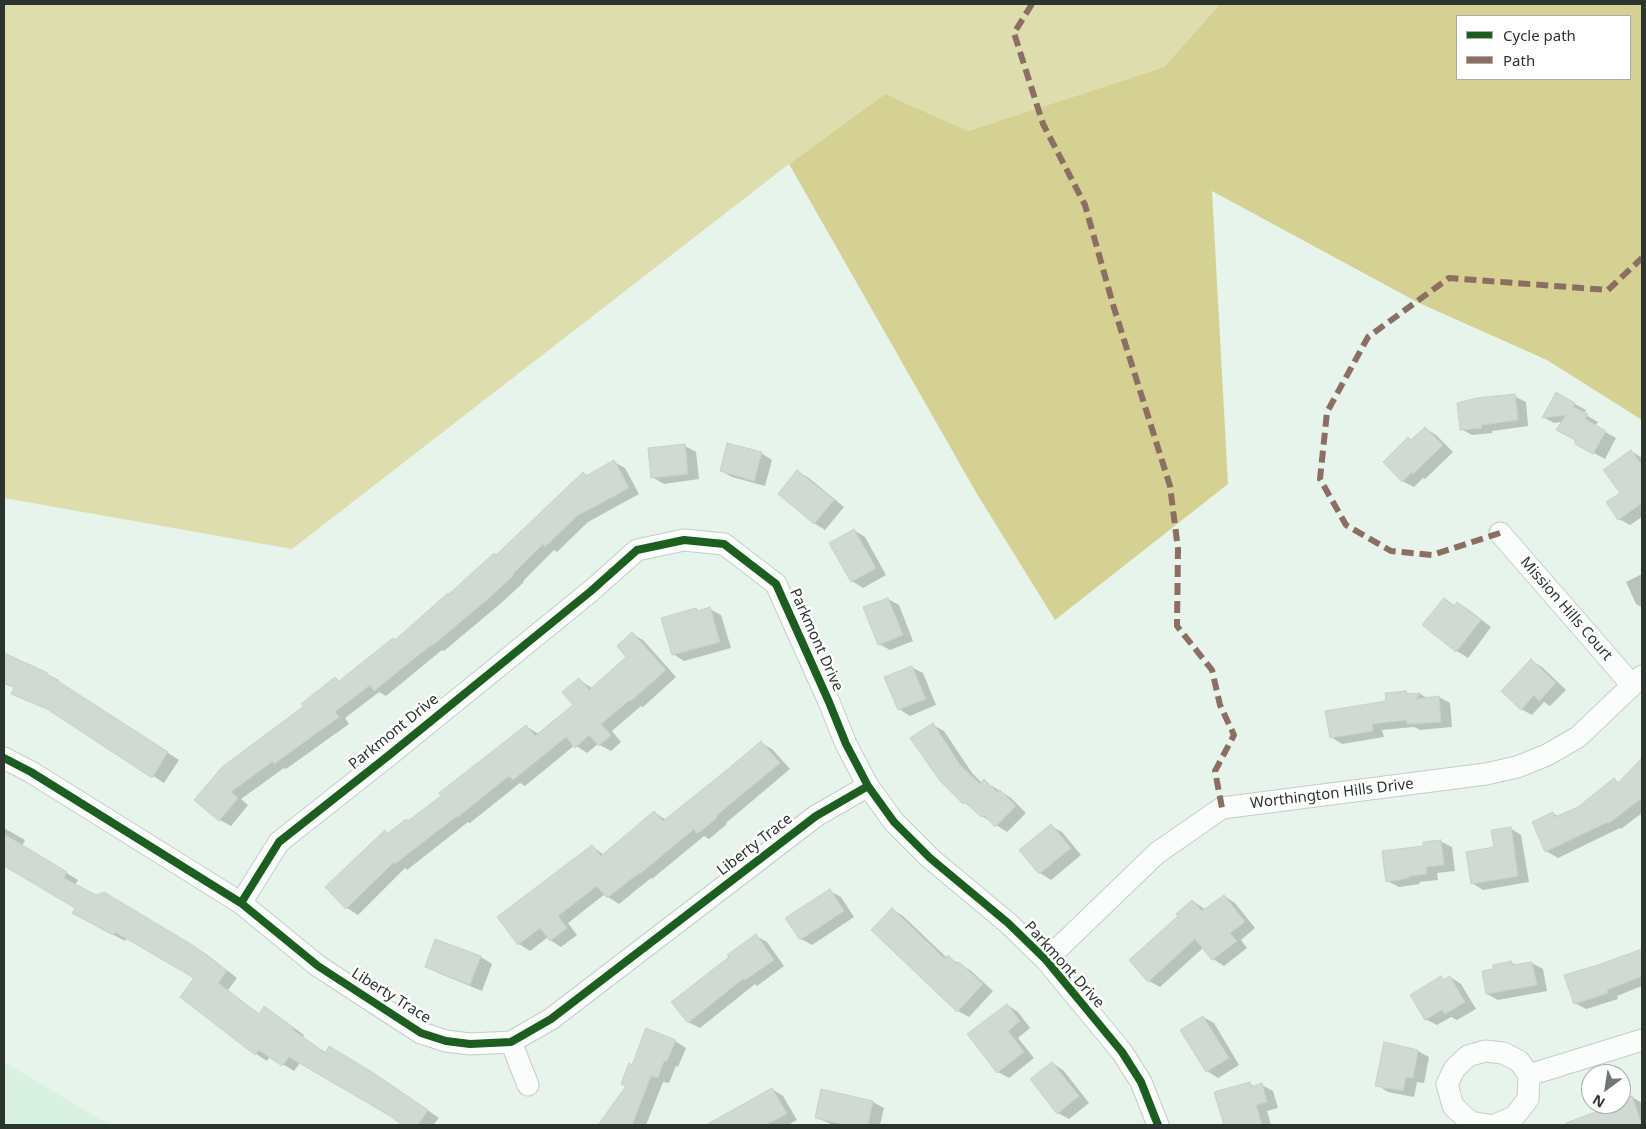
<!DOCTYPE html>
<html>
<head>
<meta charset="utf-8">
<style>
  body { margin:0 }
  #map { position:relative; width:1646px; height:1129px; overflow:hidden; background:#e6f4eb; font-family:"Noto Sans",sans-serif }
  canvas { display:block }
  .frame { position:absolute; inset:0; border:5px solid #2b352e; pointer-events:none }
  .legend { position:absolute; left:1456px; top:15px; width:175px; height:65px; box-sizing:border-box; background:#fff; border:1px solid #aaaeab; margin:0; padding:6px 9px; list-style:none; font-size:15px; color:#2b352e }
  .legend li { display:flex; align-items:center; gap:10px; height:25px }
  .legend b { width:25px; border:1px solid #aaaeab }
  .north { position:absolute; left:1581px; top:1064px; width:50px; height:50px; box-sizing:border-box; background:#fff; border:1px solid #aaaeab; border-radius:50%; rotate:211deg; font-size:14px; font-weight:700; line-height:20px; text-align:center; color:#2b352e }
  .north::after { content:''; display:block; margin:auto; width:18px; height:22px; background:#6c7870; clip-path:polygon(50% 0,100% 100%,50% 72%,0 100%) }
</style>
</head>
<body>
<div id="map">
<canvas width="1646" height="1129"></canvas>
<div class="frame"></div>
<ul class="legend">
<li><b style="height:6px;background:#1b5e20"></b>Cycle path</li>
<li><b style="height:6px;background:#8d6e63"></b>Path</li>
</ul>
<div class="north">N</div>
</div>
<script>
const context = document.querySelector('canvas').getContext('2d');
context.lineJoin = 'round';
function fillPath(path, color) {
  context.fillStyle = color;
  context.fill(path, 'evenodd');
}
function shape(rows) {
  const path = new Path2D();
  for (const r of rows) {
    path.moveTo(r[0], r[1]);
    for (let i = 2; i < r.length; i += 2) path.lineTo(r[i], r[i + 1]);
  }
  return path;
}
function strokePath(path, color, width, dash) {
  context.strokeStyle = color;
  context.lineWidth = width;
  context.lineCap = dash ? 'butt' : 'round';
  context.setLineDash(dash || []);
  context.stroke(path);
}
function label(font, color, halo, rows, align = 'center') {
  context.font = font + ' "Noto Sans",sans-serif';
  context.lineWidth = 5;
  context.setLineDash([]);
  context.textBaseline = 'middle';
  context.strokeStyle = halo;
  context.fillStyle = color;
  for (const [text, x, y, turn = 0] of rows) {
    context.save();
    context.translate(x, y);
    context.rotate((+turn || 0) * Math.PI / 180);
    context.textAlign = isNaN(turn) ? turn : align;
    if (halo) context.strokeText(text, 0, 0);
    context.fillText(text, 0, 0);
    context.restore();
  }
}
const built = shape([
  [4,1062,110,1125,4,1125]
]);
const green = shape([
  [4,4,1220,4,1164,67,968,131,885,94,789,164,292,549,4,498]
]);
const forest = shape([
  [1220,4,1642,4,1642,420,1547,360,1419,303,1212,191,1228,484,1055,620,977,494,789,164,885,94,968,131,1164,67],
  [1457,16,1630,16,1630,79,1457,79]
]);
const shadow = shape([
  [1556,394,1586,410,1584,414,1598,422,1595,426,1616,438,1605,459,1588,450,1576,440,1563,422,1554,423,1543,417],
  [1514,396,1526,402,1528,426,1492,431,1492,433,1472,435,1461,429],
  [1425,428,1436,435,1453,452,1425,479,1423,478,1414,487,1402,481,1413,441],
  [685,446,696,452,699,479,664,484,652,477],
  [1631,451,1642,458,1642,517,1630,525,1619,519,1621,493],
  [761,453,772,460,765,486,732,477,721,471],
  [614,462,625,468,639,494,588,522,557,552,554,550,523,581,524,582,500,604,444,651,442,650,386,696,379,692,345,718,349,724,286,769,284,768,241,799,248,805,231,826,220,820,196,800,305,706,335,678,340,681,396,641,497,556,583,473,588,476],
  [798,472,809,478,844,507,825,530,814,523],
  [854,530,865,537,886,575,863,588,852,581],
  [1642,574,1642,607,1636,604,1626,582],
  [888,599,899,605,913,641,890,650,879,644],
  [1445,599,1456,606,1458,603,1469,610,1491,627,1468,658,1457,651,1424,625],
  [696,609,700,611,710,609,721,615,731,648,684,661,673,654],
  [632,634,643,640,676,677,643,707,641,706,612,731,621,742,611,751,598,744,587,753,575,745,525,786,520,783,470,823,468,822,407,870,405,868,358,915,347,908,327,887,385,832,389,834,409,822,527,727,539,734,574,705,579,680,592,688,628,657],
  [5,655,59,680,58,682,179,760,164,783,56,713,13,693,15,688,4,684],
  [1531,661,1542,667,1566,690,1550,706,1544,702,1532,715,1521,709],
  [911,667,923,673,936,705,910,716,899,709],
  [1406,692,1411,695,1420,694,1427,698,1439,697,1450,703,1452,727,1420,730,1414,727,1382,730,1384,737,1342,744,1331,737,1387,702],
  [933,725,944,731,972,773,982,783,984,781,1011,798,1026,813,1007,832,982,816,973,808,964,803],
  [761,743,772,749,790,769,726,823,727,824,709,839,704,836,652,879,651,878,619,904,608,897,605,894,568,923,577,935,561,947,550,940,548,937,530,951,519,944,499,918,592,846,604,855,654,812,666,820],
  [1642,760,1642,813,1621,829,1620,828,1558,858,1546,851,1553,813,1559,817,1579,808,1614,780,1620,783],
  [1051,826,1062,832,1081,855,1051,880,1040,873],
  [4,828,25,840,22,846,78,880,75,885,96,896,104,893,206,954,237,978,228,990,260,1015,275,1014,304,1035,303,1037,326,1053,383,1080,439,1118,433,1125,405,1125,391,1115,300,1063,294,1071,270,1056,267,1061,256,1054,181,997,196,978,126,938,125,941,85,919,77,907,21,868,4,859],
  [1510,828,1521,835,1529,882,1483,890,1472,883],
  [1440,841,1452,847,1455,871,1437,873,1438,880,1419,882,1420,884,1399,887,1387,881,1425,847],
  [830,891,841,897,854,917,812,945,801,939],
  [1224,896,1235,903,1255,928,1241,940,1247,948,1224,966,1213,959,1204,947,1160,987,1149,981,1179,916,1193,901,1206,910],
  [892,909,903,916,947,958,948,957,970,970,993,991,969,1017,958,1011,873,930],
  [756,936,767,942,784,966,757,986,755,984,700,1028,688,1022],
  [436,941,481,957,492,964,482,991,438,973,427,966],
  [1642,950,1642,986,1617,996,1618,999,1586,1009,1575,1003,1599,966],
  [1511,962,1517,966,1532,963,1543,969,1547,991,1498,1000,1487,994,1495,970],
  [1450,977,1461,984,1476,1009,1457,1020,1451,1017,1437,1025,1425,1019,1441,978,1445,980],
  [1007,1005,1018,1012,1030,1028,1018,1038,1034,1058,1009,1078,998,1072],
  [1203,1017,1214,1023,1239,1065,1218,1078,1207,1071],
  [675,1041,686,1048,678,1067,676,1066,669,1083,663,1082,646,1125,600,1125,628,1086],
  [1418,1051,1429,1057,1424,1083,1417,1082,1414,1097,1388,1092,1377,1085],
  [1052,1063,1063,1070,1089,1103,1069,1119,1058,1113],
  [1250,1084,1255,1087,1262,1085,1273,1091,1278,1108,1267,1111,1271,1125,1226,1125,1216,1093],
  [772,1089,783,1096,797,1120,788,1125,731,1125,726,1115],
  [1632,1097,1642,1103,1642,1125,1584,1125,1582,1119,1613,1104,1621,1104,1621,1101],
  [873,1102,884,1108,880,1125,833,1125,817,1118]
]);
const building = shape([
  [1556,392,1575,403,1573,407,1588,414,1585,419,1606,431,1593,454,1575,444,1575,440,1556,430,1566,415,1542,418,1556,392],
  [1515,394,1518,420,1481,425,1482,428,1460,430,1457,403,1477,398,1515,394],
  [1425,427,1443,445,1413,474,1412,472,1402,482,1383,462,1408,437,1411,440,1425,427],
  [727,443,762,452,754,481,720,471,727,443],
  [685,444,688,474,651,478,648,448,685,444],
  [1631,450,1642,465,1642,503,1618,520,1606,502,1620,493,1603,470,1631,450],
  [614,460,629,488,577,516,545,547,543,544,513,574,514,575,489,598,432,646,431,645,374,691,370,685,335,712,339,717,274,764,273,761,231,792,238,798,219,821,194,800,222,767,304,706,301,704,335,677,339,681,393,638,395,640,448,593,449,594,494,553,496,555,583,472,586,476,614,460],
  [797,470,834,500,814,524,778,494,797,470],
  [854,529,876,568,851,582,829,543,854,529],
  [888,598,903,635,878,645,863,607,888,598],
  [1444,598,1454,606,1457,602,1481,620,1456,652,1422,625,1444,598],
  [710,607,720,642,672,655,661,618,696,608,697,611,710,607],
  [632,632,666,670,631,701,630,700,601,724,611,735,599,746,589,735,575,748,566,737,513,780,509,776,458,817,457,816,395,864,394,862,346,909,325,887,385,830,387,834,406,819,408,821,441,796,439,793,526,725,535,736,573,705,562,692,579,678,589,690,626,657,617,646,632,632],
  [4,653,48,673,47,674,168,752,152,778,47,709,11,694,14,687,4,683,4,653],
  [1531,659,1556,683,1539,701,1534,695,1521,710,1501,691,1531,659],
  [912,666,926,699,898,710,884,677,912,666],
  [1406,691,1406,694,1420,693,1416,699,1439,696,1441,722,1407,724,1407,720,1372,724,1373,731,1330,738,1325,711,1386,701,1385,693,1406,691],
  [933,723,960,765,980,784,984,779,997,792,1000,790,1016,806,995,827,985,816,981,817,965,802,963,804,940,781,910,738,933,723],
  [761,741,780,763,716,816,717,818,697,834,694,829,640,874,639,873,607,898,597,886,558,916,567,928,550,941,540,928,518,945,497,917,592,845,601,856,654,811,663,821,728,769,761,741],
  [1642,758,1642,798,1609,823,1608,822,1545,852,1532,822,1553,812,1555,817,1578,807,1614,778,1618,783,1642,758],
  [1051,824,1071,848,1039,874,1019,850,1051,824],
  [1511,827,1518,876,1471,884,1466,852,1494,847,1491,830,1511,827],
  [4,834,67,872,64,878,96,895,104,892,194,946,227,971,218,983,259,1014,264,1006,294,1028,292,1029,325,1053,329,1046,372,1072,428,1110,418,1125,402,1125,390,1116,289,1057,282,1066,259,1050,255,1055,180,997,194,978,115,932,113,935,72,913,75,908,4,866,4,834],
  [1441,840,1444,865,1426,867,1427,874,1409,876,1409,878,1386,882,1382,851,1423,846,1423,842,1441,840],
  [830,889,844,911,800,940,785,918,830,889],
  [1224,895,1245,922,1230,933,1237,941,1212,960,1195,939,1148,982,1129,960,1178,916,1176,914,1192,900,1202,911,1224,895],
  [892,908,945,959,948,955,957,964,959,962,983,984,957,1012,871,930,892,908],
  [756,934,774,960,745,980,744,978,688,1023,671,1002,729,957,727,955,756,934],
  [435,939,481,956,470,985,425,967,435,939],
  [1642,949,1642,976,1607,990,1608,993,1574,1004,1564,975,1598,965,1642,949],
  [1511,961,1512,965,1532,962,1537,985,1486,994,1482,971,1493,969,1493,965,1511,961],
  [1441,976,1443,980,1450,976,1465,1002,1445,1014,1442,1010,1425,1020,1410,995,1441,976],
  [1007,1004,1020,1021,1008,1031,1024,1052,997,1073,967,1034,1007,1004],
  [1203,1016,1229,1058,1206,1072,1180,1030,1203,1016],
  [646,1028,676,1040,667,1061,664,1061,658,1078,651,1076,632,1125,598,1125,626,1086,621,1084,629,1063,632,1065,646,1028],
  [1384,1042,1418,1050,1413,1078,1406,1077,1403,1091,1375,1086,1384,1042],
  [1052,1062,1079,1096,1057,1114,1030,1079,1052,1062],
  [1250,1082,1251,1087,1262,1083,1267,1102,1256,1105,1262,1125,1224,1125,1214,1092,1250,1082],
  [772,1088,787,1114,765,1125,706,1125,772,1088],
  [821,1089,873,1101,868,1125,846,1125,815,1118,821,1089],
  [1632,1096,1642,1125,1566,1125,1566,1123,1598,1111,1597,1109,1610,1104,1621,1104,1621,1100,1632,1096]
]);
const minor = shape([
  [1500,533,1632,685],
  [4,758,31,772,241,903,318,966,421,1033,446,1041,470,1044,511,1042,551,1019,816,816,868,786],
  [241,903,279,842,388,756,591,591,637,550,684,540,724,544,776,584,829,702,846,744,868,786,894,822,930,858,1008,923,1046,960,1122,1052,1141,1082,1158,1125],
  [1046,960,1157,853,1222,808,1486,774,1517,767,1547,755,1578,737,1642,676],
  [511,1042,528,1085],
  [1529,1075,1642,1040],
  [1488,1125,1470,1122,1453,1106,1447,1084,1455,1068,1468,1056,1485,1051,1503,1053,1519,1061,1529,1075,1528,1099,1514,1117,1495,1125]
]);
const quiet = shape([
  [1032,4,1014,33,1043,124,1085,205,1114,308,1170,486,1178,549,1177,626,1212,670,1220,705,1234,735,1215,771,1222,808],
  [1500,533,1432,555,1391,551,1346,525,1320,479,1327,412,1368,337,1449,278,1608,290,1642,258]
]);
const cycleway = shape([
  [4,758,31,772,241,903,318,966,421,1033,446,1041,470,1044,511,1042,551,1019,816,816,868,786],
  [241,903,279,842,388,756,591,591,637,550,684,540,724,544,776,584,829,702,846,744,868,786,894,822,930,858,1008,923,1046,960,1122,1052,1141,1082,1158,1125]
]);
const streetNames = [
  ["Mission Hills Court",1566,609,49],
  ["Parkmont Drive",816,640,66],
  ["Parkmont Drive",394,732,-39],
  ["Worthington Hills Drive",1332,794,-7],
  ["Liberty Trace",755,845,-38],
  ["Parkmont Drive",1064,965,48],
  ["Liberty Trace",391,996,32]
];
fillPath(built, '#d9f1e1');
fillPath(green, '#deddad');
fillPath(forest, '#d5d193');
fillPath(shadow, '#0003');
fillPath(building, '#d1dad2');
strokePath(building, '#c8d1c8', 1);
strokePath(minor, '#c3cec7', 23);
strokePath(minor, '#fbfdfc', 21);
strokePath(quiet, '#8d6e63', 6, [12, 6]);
strokePath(cycleway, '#1b5e20', 8);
label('15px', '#2b352e', '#fff', streetNames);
</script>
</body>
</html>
